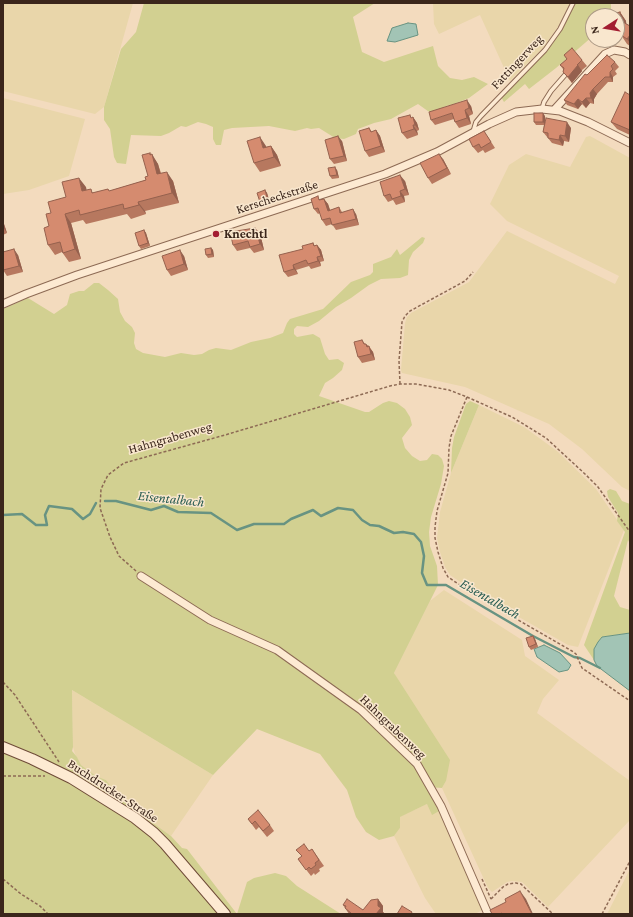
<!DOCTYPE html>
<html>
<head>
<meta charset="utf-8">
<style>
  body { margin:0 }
  #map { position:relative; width:633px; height:917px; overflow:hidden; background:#f3dbbe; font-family:"Crimson Pro",serif }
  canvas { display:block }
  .frame { position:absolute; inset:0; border:4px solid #3b261b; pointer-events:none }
  .north { position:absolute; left:585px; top:8px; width:40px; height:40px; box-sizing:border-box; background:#f9e7ce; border:1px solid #ad9a86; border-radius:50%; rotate:258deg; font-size:11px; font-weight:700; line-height:16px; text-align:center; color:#3b261b }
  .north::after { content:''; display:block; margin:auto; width:14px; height:18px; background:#a31d31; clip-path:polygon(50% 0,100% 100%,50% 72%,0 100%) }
</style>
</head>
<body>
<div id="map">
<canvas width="633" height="917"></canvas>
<div class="frame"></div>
<div class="north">N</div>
</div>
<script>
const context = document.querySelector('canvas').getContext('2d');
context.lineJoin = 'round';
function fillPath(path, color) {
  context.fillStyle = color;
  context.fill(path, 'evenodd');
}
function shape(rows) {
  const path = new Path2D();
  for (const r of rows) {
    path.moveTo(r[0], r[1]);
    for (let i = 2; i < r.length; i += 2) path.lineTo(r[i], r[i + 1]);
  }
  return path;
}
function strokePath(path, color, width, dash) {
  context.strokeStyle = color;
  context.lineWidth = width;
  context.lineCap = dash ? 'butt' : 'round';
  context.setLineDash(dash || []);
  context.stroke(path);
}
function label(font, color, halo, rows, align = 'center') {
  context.font = font + ' "Crimson Pro",serif';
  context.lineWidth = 3;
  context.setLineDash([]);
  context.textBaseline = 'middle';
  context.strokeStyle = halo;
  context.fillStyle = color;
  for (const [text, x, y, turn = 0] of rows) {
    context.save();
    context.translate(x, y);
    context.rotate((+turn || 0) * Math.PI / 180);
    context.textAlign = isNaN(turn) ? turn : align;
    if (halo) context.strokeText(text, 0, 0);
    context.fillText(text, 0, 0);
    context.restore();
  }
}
const farmland = shape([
  [3,3,133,3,104,107,95,114,3,91],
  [433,3,570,3,558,27,543,48,510,81,480,15,439,34,434,24],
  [3,98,85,119,69,176,29,190,3,194],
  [590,136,630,158,630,491,622,487,582,449,549,424,465,387,402,373,401,370,405,323,407,317,411,313,469,282,507,231,615,284,619,276,507,221,490,204,509,165,526,154,570,167,586,137],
  [479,405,524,427,557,451,596,489,624,530,578,647,568,645,475,592,450,575,445,567,440,552,437,538,440,512,451,473],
  [444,590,522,640,525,656,559,680,543,699,537,713,630,781,630,820,548,907,522,882,512,881,507,882,492,892,488,888,442,788,446,781,394,673,430,601],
  [72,690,213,775,171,836,112,793,106,780,96,776,81,765,75,754,73,747],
  [427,804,441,810,484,909,475,914,436,914,425,898,394,836,400,828,399,817],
  [630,869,630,914,607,914]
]);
const green = shape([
  [144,3,375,3,353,17,362,52,384,62,433,46,438,66,450,78,462,80,474,77,488,84,469,98,454,104,446,106,432,114,418,104,391,119,374,123,358,129,356,134,344,139,335,138,319,128,311,129,307,128,295,131,269,126,232,128,224,130,221,145,216,145,213,139,213,127,206,124,198,122,186,127,181,126,169,133,161,136,131,135,126,164,117,163,114,157,110,129,104,120,104,107,121,49,136,32],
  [575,3,611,3,611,10,608,16,593,16,593,36,556,68,529,89,525,84,504,102,501,97,547,51,562,30],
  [422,237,425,238,423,243,413,252,409,260,408,275,400,278,381,279,369,285,351,298,336,307,319,321,308,327,297,326,294,329,294,334,297,337,313,334,320,338,325,354,329,360,338,359,344,363,342,370,333,378,325,383,319,396,365,412,369,412,383,403,389,401,397,403,405,409,410,417,412,425,402,438,405,448,412,456,420,461,427,460,432,454,438,455,442,459,444,466,441,484,431,517,429,532,430,546,437,566,438,585,394,673,450,760,446,781,442,788,428,787,441,810,432,815,427,804,400,817,400,828,394,836,379,840,366,832,356,817,347,790,320,754,257,729,213,775,72,690,73,747,72,751,77,757,81,765,96,776,106,780,112,788,112,793,171,836,182,848,187,849,237,914,247,882,254,878,275,873,286,876,297,886,341,914,231,914,168,841,3,743,3,309,28,298,54,314,67,305,70,294,79,291,84,291,94,283,99,283,108,290,118,299,120,312,125,321,132,327,135,333,134,343,136,349,143,353,165,357,181,353,194,355,202,354,209,350,216,348,231,350,251,342,270,338,283,333,287,323,290,319,323,309,351,282,370,275,373,272,373,264,391,257,397,249,400,255],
  [470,401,479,405,451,473,452,448,454,437,466,404],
  [610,489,616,491,622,501,630,504,630,544,628,540,614,596,620,607,630,610,630,633,602,637,594,649,594,660,584,645,625,532,617,521,618,513,608,497,607,491],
  [3,751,12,754,91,794,152,835,221,914,3,914]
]);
const water = shape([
  [408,23,416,24,418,35,395,42,387,41,392,28,408,23],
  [630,633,630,691,597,666,594,660,594,649,598,642,602,637,630,633],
  [544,645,560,653,571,665,568,670,559,672,537,657,534,649,544,645]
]);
const stream = shape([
  [105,501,116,501,151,510,164,506,178,512,211,513,237,530,254,524,284,524,291,519,313,510,321,516,338,508,353,510,362,520,370,525,379,526,394,533,403,532,414,534,421,542,424,556,422,573,427,585,446,585,533,636,574,657,580,658,600,668],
  [3,515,22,514,36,525,47,525,45,515,49,506,72,509,83,519,90,514,96,503]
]);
const path = shape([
  [400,384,399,361,402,322,405,316,410,311,465,281,473,272],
  [467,397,451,436,449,448,448,473,437,511,435,527,435,538,438,552,443,568,448,577,473,594,572,651,576,654,582,668,630,701],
  [136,571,119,556,110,537,100,508,101,489,108,475,124,463,225,435,390,386,400,384,416,384,449,390,467,397,512,417,525,425,546,438,585,474,598,487,630,532],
  [3,682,15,695,59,762],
  [3,776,45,776],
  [3,879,21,894,40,906,48,914],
  [482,879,491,899],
  [491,899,503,887,508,884,516,883,521,884,525,888,553,914],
  [602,914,630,861]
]);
const lane = shape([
  [542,109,544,102,551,91,565,75],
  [473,132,476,122,481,116,545,50,560,29,573,3]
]);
const street = shape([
  [554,110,605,54,614,50,625,52,630,55],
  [3,304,26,294,77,275,385,174,437,152,489,124,516,112,542,109,560,111,588,122,630,143],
  [141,576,210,620,277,650,361,710,417,764,441,806,488,914]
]);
const secondary = shape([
  [3,747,32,759,71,778,135,818,154,833,165,844,225,914]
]);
const wall = shape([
  [620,12,626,21,626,24,630,26,630,46,627,44,621,35,617,39,617,16],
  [564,55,582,60,587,66,582,70,582,71,572,83,563,72,563,69,560,65,567,59],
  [615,62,619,67,615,71,617,74,613,77,613,82,608,82,597,94,594,99,594,104,590,103,586,108,582,104,578,109,567,105,564,100,587,75],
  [630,95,630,135,617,129,611,122],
  [471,106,473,114,469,116,471,124,459,128,455,122,454,119,435,125,431,120],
  [545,116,545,122,571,128,569,142,564,141,563,146,552,143,543,132,544,125,536,125,534,122],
  [413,117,417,123,419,130,417,131,418,135,407,139,402,133],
  [369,128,372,132,376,130,380,136,385,152,369,157,365,151],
  [488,137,495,148,485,153,483,150,478,153,473,147],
  [342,141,347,161,334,164,330,159],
  [266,146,266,147,271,146,277,155,281,166,260,172,254,163],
  [150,153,158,164,161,173,173,181,179,203,145,211,146,214,131,219,127,214,86,224,83,220,71,223,81,259,69,262,62,252,55,255,48,245,49,226,51,213,66,197,86,187,86,190,94,193,108,189,109,191,146,180,148,176],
  [443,159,451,174,432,184,428,178],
  [337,170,339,178,332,179,330,176],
  [405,181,409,195,404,196,405,202,396,205,393,200,388,202,384,196],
  [265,190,267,193,270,203,262,205,260,202],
  [324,199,328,204,330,210,339,207,342,212,356,214,359,225,336,230,332,224,326,226,322,220,320,213,318,214,314,209,321,200],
  [3,221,7,233,3,235],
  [144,230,146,233,150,246,141,249,139,246],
  [260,233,264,250,254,253,250,248,237,251,233,245],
  [313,243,315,246,317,245,321,250,324,261,320,262,321,266,311,269,309,266,296,270,298,274,288,277,284,272,303,249],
  [211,248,213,250,214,257,208,258,206,255],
  [18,255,23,272,7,276,3,270],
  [184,256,188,270,171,276,167,270],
  [362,340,365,344,369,346,373,352,375,360,362,363,358,357],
  [533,636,535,639,538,647,531,650,529,647],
  [248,819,270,825,274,831,267,837,259,827,256,830],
  [312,849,324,866,319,869,320,871,315,875,314,873,311,876,298,859],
  [378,899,383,906,383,912,385,914,349,914,343,905,363,910]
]);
const shadedWall = shape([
  [620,12,626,21,627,29,621,21],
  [630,35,630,43,627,39],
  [578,65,582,71,572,83,568,77],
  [610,72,613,77,613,82,610,77],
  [593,89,597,94,594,99,594,104,591,98,590,93],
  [586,98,590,103,586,108,582,102],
  [578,99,582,104,578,109,574,104],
  [467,100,471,106,473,114,469,108],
  [465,110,469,116,471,124,467,118],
  [543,113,545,116,545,125,543,122],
  [413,117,417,123,419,130,415,125],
  [567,122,571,128,569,142,565,136],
  [413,125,417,131,418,135,414,129],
  [376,130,380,136,385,152,381,146],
  [560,135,564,141,563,146,559,140],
  [338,136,342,141,347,161,344,156],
  [260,137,266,146,269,157,263,148],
  [271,146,277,155,281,166,274,157],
  [150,153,152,157,152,154,158,164,163,184,157,174],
  [439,154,443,159,451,174,447,168],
  [335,167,337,170,339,178,337,175],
  [167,172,173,181,179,203,172,193],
  [400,175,405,181,409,195,405,189],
  [79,178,86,187,89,201,82,191],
  [265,190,267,193,270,203,268,200],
  [400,191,404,196,405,202,401,196],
  [324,199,328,204,332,216,328,211],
  [138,202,145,211,146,214,139,205],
  [353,209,356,214,359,225,356,219],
  [65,214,71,223,81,259,75,249],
  [3,221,7,233,3,227],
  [255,228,260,233,264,250,260,244],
  [144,230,146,233,150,246,148,243],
  [317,245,321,250,324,261,321,256],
  [211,248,213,250,214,257,212,254],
  [14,249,18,255,23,272,19,266],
  [180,250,184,256,188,270,184,264],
  [317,257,320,262,321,266,318,261],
  [293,265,296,270,298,274,294,269],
  [366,344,373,352,375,360,367,347],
  [533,636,535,639,538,647,536,644],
  [520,891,526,899,533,914,532,914],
  [378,899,383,906,383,912,385,914,376,914,378,906]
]);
const building = shape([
  [620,12,621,21,630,26,630,35,627,39,621,35,622,34,617,29,617,16,605,16,620,12],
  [572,48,582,60,577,65,578,65,568,77,563,72,564,68,560,65,567,59,564,55,572,48],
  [607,55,615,62,611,66,613,69,610,72,610,77,605,77,593,89,590,93,591,98,586,98,582,102,578,99,574,104,564,100,585,74,587,75,607,55],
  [625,92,630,95,630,130,611,122,625,92],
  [467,100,469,108,465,110,467,118,455,122,452,113,431,120,429,112,467,100],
  [534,113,543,113,543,122,534,122,534,113],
  [410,115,411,118,413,117,415,125,413,125,414,129,402,133,398,118,410,115],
  [546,118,567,122,565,136,560,135,559,140,548,138,548,133,543,132,546,118],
  [369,128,371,132,376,130,381,146,365,151,359,131,369,128],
  [484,131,491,142,481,148,479,144,473,147,469,139,484,131],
  [338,136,344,156,330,159,325,140,338,136],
  [260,137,263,148,271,146,274,157,254,163,247,141,260,137],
  [150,153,150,155,152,154,157,174,167,172,172,193,138,202,139,205,124,209,123,204,80,215,79,210,65,214,75,249,63,253,60,242,48,245,44,228,49,226,46,214,51,213,48,202,66,197,62,182,79,178,82,191,91,189,92,193,108,189,109,191,146,180,145,177,148,176,142,155,150,153],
  [439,154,447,168,428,178,420,163,439,154],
  [335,167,337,175,330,176,328,168,335,167],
  [400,175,405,189,400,191,401,196,392,199,390,194,384,196,380,182,400,175],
  [265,190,268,200,260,202,257,193,265,190],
  [318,196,319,200,324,199,328,211,339,207,340,213,353,209,356,219,332,225,330,218,322,220,318,208,314,209,311,199,318,196],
  [255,228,260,244,250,247,248,241,233,245,230,232,255,228],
  [144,230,148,243,139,246,135,233,144,230],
  [313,243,314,246,317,245,321,256,317,257,318,261,308,264,306,260,293,265,294,269,284,272,279,255,303,249,302,246,313,243],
  [211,248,212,254,206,255,205,249,211,248],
  [14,249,19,266,3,270,3,252,14,249],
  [180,250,184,264,167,270,162,256,180,250],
  [362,340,364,344,366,344,367,347,369,346,371,354,358,357,354,342,362,340],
  [533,636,536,644,529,647,526,638,533,636],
  [258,810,270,825,263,831,255,821,252,824,248,819,258,810],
  [304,844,309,851,312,849,319,860,315,863,316,865,311,869,309,867,306,870,298,859,302,856,296,850,304,844],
  [520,891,532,914,502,914,502,913,500,914,492,914,490,910,506,902,505,899,520,891],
  [347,899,363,910,371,900,378,899,378,906,381,908,376,914,352,914,345,908,346,906,343,905,347,899],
  [402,906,412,912,411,914,397,914,402,906]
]);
const markers = [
  [216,234,4,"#a31d31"]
];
const streetNames = [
  ["Fattingerweg",517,62,-47],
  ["Kerscheckstraße",277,197,-18],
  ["Hahngrabenweg",170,438,-16],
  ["Hahngrabenweg",393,727,44],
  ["Buchdrucker-Straße",113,791,33]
];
const poiNames = [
  ["Knechtl",224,234]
];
const waterNames = [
  ["Eisentalbach",171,499,6],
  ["Eisentalbach",490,599,30]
];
fillPath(farmland, '#e9d6aa');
fillPath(green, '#d2d091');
fillPath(water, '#a2c4b5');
strokePath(water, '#689382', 1);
strokePath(stream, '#689382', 2.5);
strokePath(lane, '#8d6a54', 5.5);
strokePath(street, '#8d6a54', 9);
strokePath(secondary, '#6f4b38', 12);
strokePath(path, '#8d6a54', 1.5, [3, 2]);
strokePath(lane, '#fdead2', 3.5);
strokePath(street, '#fdead2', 7);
strokePath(secondary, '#fdead2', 10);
fillPath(wall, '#b7785f');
fillPath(shadedWall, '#95614e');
fillPath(building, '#d58b6f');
strokePath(building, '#95614e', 1);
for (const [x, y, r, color] of markers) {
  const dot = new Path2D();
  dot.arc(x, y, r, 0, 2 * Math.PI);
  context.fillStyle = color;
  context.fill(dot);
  strokePath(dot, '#f9e7ce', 1.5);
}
label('13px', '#3b261b', '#f9e7ce', streetNames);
label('bold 13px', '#3b261b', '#f9e7ce', poiNames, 'left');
label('italic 14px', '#285c52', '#f9e7ce', waterNames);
</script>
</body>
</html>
